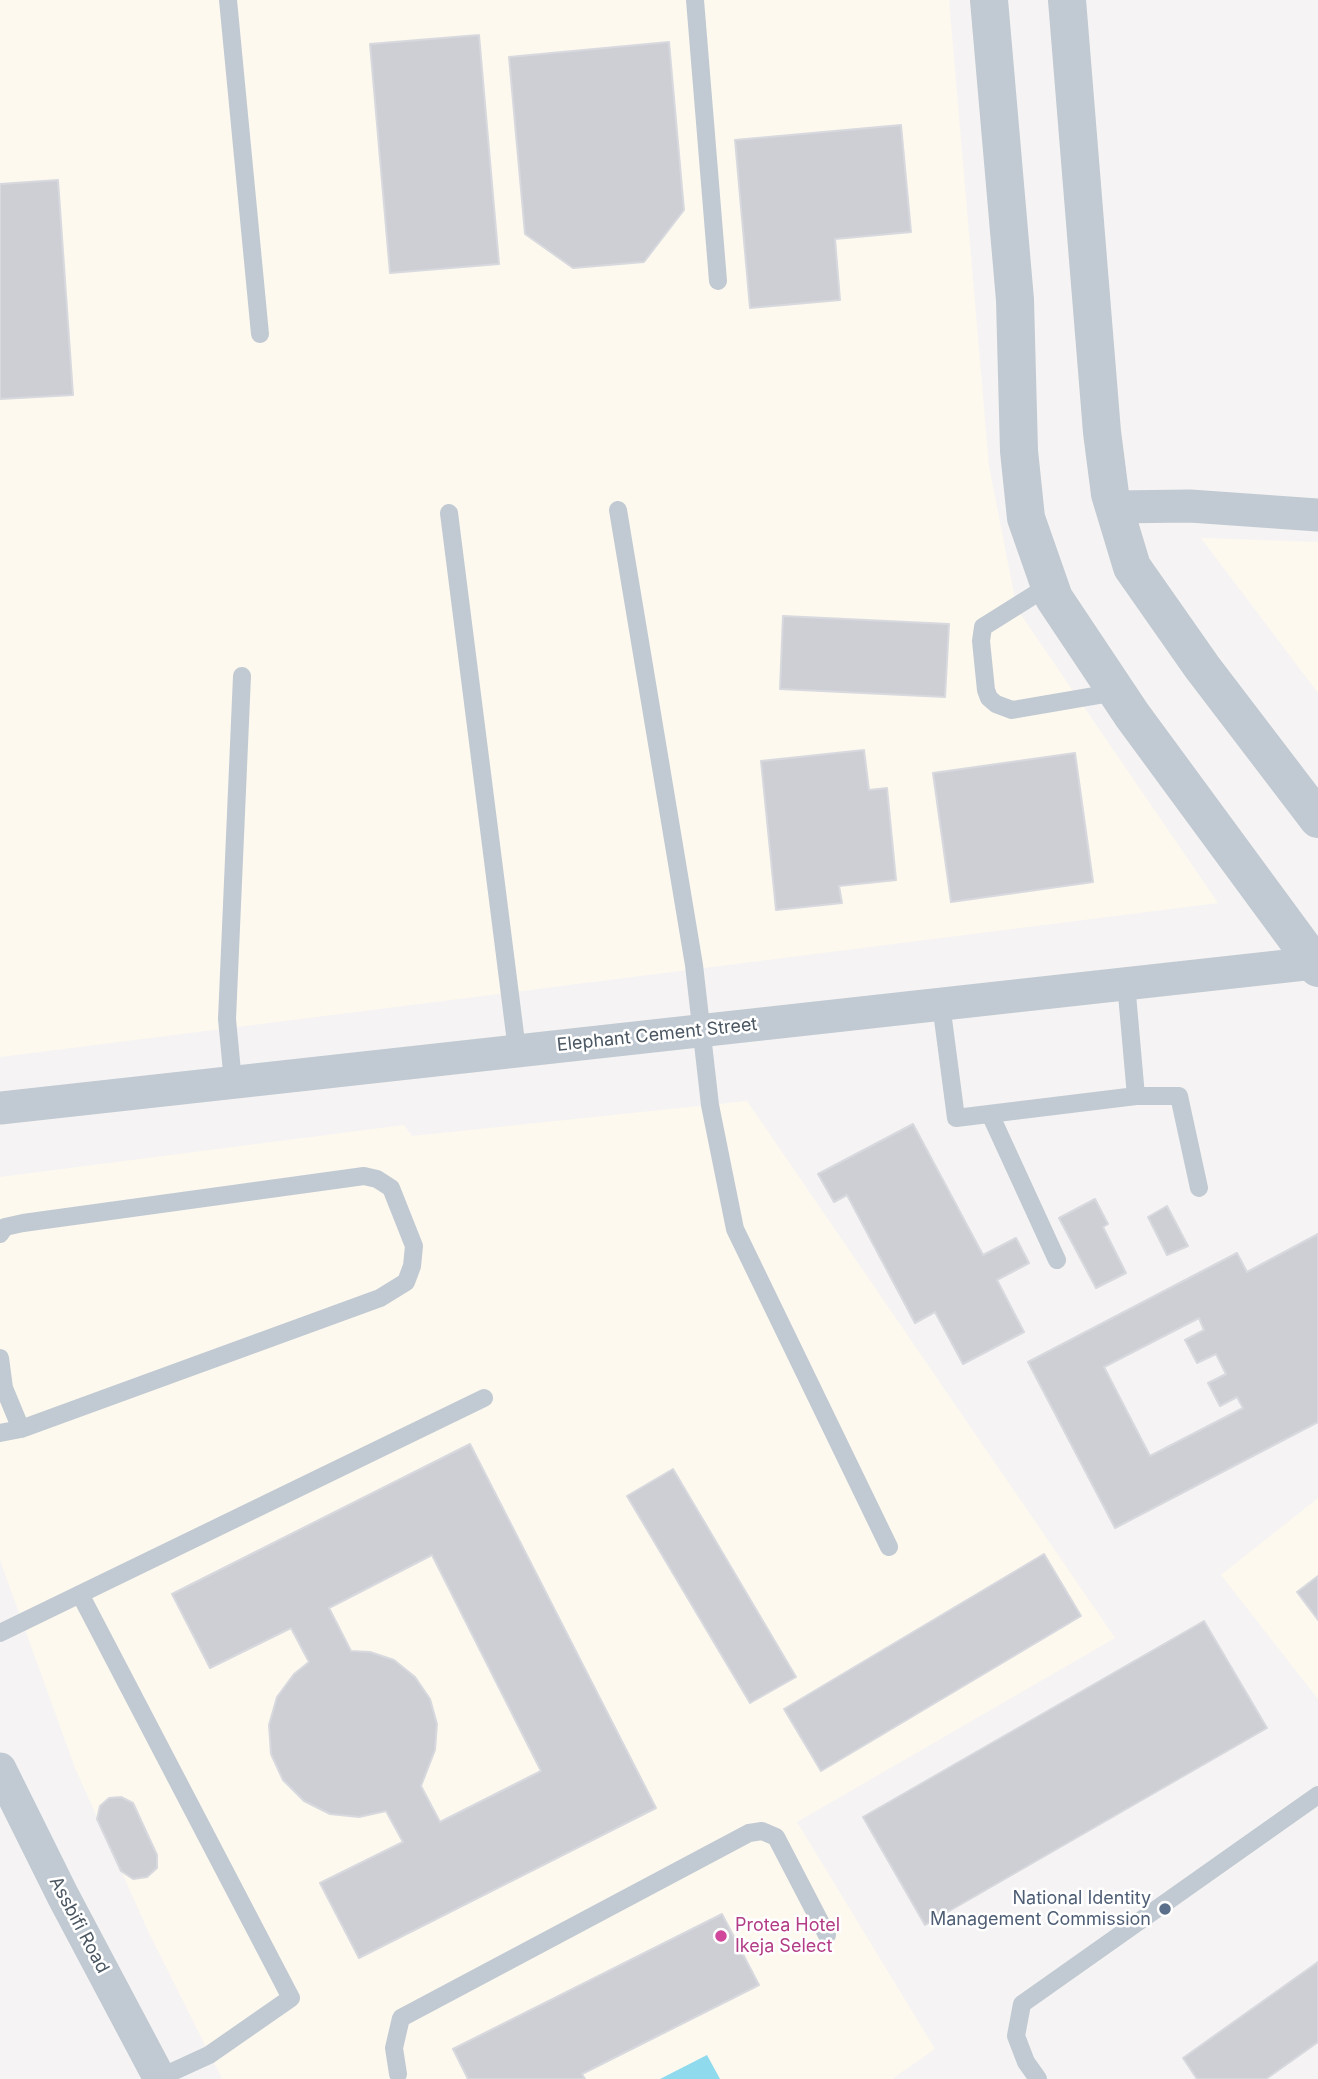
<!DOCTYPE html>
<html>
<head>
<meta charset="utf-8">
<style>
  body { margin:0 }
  canvas { display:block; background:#f5f3f3 }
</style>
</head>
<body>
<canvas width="1318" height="2079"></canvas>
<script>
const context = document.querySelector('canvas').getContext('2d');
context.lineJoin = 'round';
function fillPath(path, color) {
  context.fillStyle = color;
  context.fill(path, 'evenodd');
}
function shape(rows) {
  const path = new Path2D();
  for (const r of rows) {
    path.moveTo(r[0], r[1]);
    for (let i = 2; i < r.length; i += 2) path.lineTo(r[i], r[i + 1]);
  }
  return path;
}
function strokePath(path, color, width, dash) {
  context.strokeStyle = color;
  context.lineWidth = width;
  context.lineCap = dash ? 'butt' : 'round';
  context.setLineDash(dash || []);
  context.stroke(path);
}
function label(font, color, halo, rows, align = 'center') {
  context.font = font + ' Inter,sans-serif';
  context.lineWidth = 5;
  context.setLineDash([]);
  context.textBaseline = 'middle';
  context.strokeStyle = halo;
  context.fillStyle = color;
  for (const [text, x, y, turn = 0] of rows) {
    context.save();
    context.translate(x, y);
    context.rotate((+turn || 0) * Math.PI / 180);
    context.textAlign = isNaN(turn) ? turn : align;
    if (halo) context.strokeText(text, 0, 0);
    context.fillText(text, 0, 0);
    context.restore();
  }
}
const commercial = shape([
  [0,0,949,0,989,466,1017,609,1218,903,0,1057],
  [1201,538,1318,542,1318,693],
  [747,1101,1115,1638,797,1822,935,2049,892,2079,222,2079,149,1933,75,1768,0,1560,0,1177,404,1125,412,1136],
  [1318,1498,1318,1699,1221,1575]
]);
const water = shape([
  [707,2055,720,2079,660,2079]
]);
const building = shape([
  [479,35,499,264,390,273,370,44,479,35],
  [669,42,684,210,644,262,573,268,525,234,509,57,669,42],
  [901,125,911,232,835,239,840,300,750,308,735,140,901,125],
  [58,180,73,395,0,399,0,184,58,180],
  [783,616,949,624,945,697,780,689,783,616],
  [864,750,869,790,887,788,896,880,839,886,842,903,776,910,761,761,864,750],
  [1075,753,1093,882,951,902,933,773,1075,753],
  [913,1124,983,1255,1016,1238,1029,1263,997,1280,1024,1332,963,1364,935,1312,915,1323,847,1195,834,1202,818,1174,913,1124],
  [1095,1199,1108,1224,1103,1227,1126,1273,1096,1288,1059,1218,1095,1199],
  [1167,1206,1188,1246,1167,1255,1148,1217,1167,1206],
  [1318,1234,1318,1422,1115,1528,1028,1362,1237,1253,1247,1272,1318,1234],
  [1199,1318,1204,1330,1185,1340,1197,1363,1216,1354,1226,1374,1208,1383,1220,1406,1237,1397,1243,1408,1150,1456,1104,1367,1199,1318],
  [470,1444,656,1808,359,1958,320,1883,403,1842,386,1811,359,1817,330,1814,304,1801,283,1780,271,1754,269,1725,277,1697,294,1674,309,1662,291,1628,210,1668,172,1594,470,1444],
  [432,1555,541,1771,440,1822,421,1786,435,1750,437,1724,430,1699,415,1677,394,1660,370,1652,351,1651,329,1608,432,1555],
  [673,1469,796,1677,750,1703,627,1496,673,1469],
  [1044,1554,1081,1616,821,1771,784,1709,1044,1554],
  [1318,1576,1318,1620,1297,1592,1318,1576],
  [1204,1621,1267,1728,925,1925,863,1817,1204,1621],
  [121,1797,133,1803,157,1855,157,1868,147,1877,133,1879,121,1871,97,1819,100,1806,109,1798,121,1797],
  [722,1914,759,1985,582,2074,585,2079,468,2079,453,2049,722,1914],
  [1318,1962,1318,2042,1266,2079,1197,2079,1183,2058,1318,1962]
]);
const service = shape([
  [228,0,260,334],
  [695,0,718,281],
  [618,510,694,965,710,1105,735,1229,889,1547],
  [449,513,517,1050],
  [1050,585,983,627,981,641,986,690,989,698,996,704,1012,710,1117,692],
  [1126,983,1136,1096],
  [941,1004,956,1118,1136,1096,1179,1096,1199,1188],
  [233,1082,227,1019,242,676],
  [990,1114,1057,1260],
  [0,1234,5,1227,23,1223,364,1176,377,1179,391,1188,414,1246,412,1266,406,1282,380,1298,21,1429,0,1433],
  [0,1358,4,1388,21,1429],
  [80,1594,291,1998,209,2055,159,2078],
  [0,1633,484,1398],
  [398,2074,394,2048,401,2018,749,1833,762,1831,776,1837,827,1935],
  [1038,2079,1026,2062,1016,2036,1022,2004,1318,1795]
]);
const minor = shape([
  [1114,507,1190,506,1318,515],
  [0,1108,1314,963],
  [0,1769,63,1896,160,2079]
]);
const tertiary = shape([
  [989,0,1015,300,1019,451,1026,518,1054,598,1132,715,1318,968],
  [1067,0,1102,432,1110,494,1132,567,1202,667,1318,819]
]);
const markers = [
  [1165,1909,7,"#5c6f8a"],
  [721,1936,7,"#d1479c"]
];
const streetNames = [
  ["Elephant Cement Street",657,1035,-6],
  ["Assbifi Road",79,1925,62]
];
const serviceNames = [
  ["National Identity",1151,1899],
  ["Management Commission",1151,1920]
];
const hotelNames = [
  ["Protea Hotel",735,1926],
  ["Ikeja Select",735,1947]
];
fillPath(commercial, '#fdf9ef');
fillPath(water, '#90daee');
fillPath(building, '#cdcfd5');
strokePath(building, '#d7d9de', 2);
strokePath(service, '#c1cad2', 18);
strokePath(minor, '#c1cad2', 33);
strokePath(tertiary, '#c1cad2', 38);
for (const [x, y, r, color] of markers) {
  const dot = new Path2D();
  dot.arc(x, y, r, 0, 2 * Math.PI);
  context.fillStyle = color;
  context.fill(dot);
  strokePath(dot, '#fff', 2.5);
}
label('18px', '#4a5661', '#fff', streetNames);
label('18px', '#4e5e75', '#fff', serviceNames, 'right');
label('18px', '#b23c85', '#fff', hotelNames, 'left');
</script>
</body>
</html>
